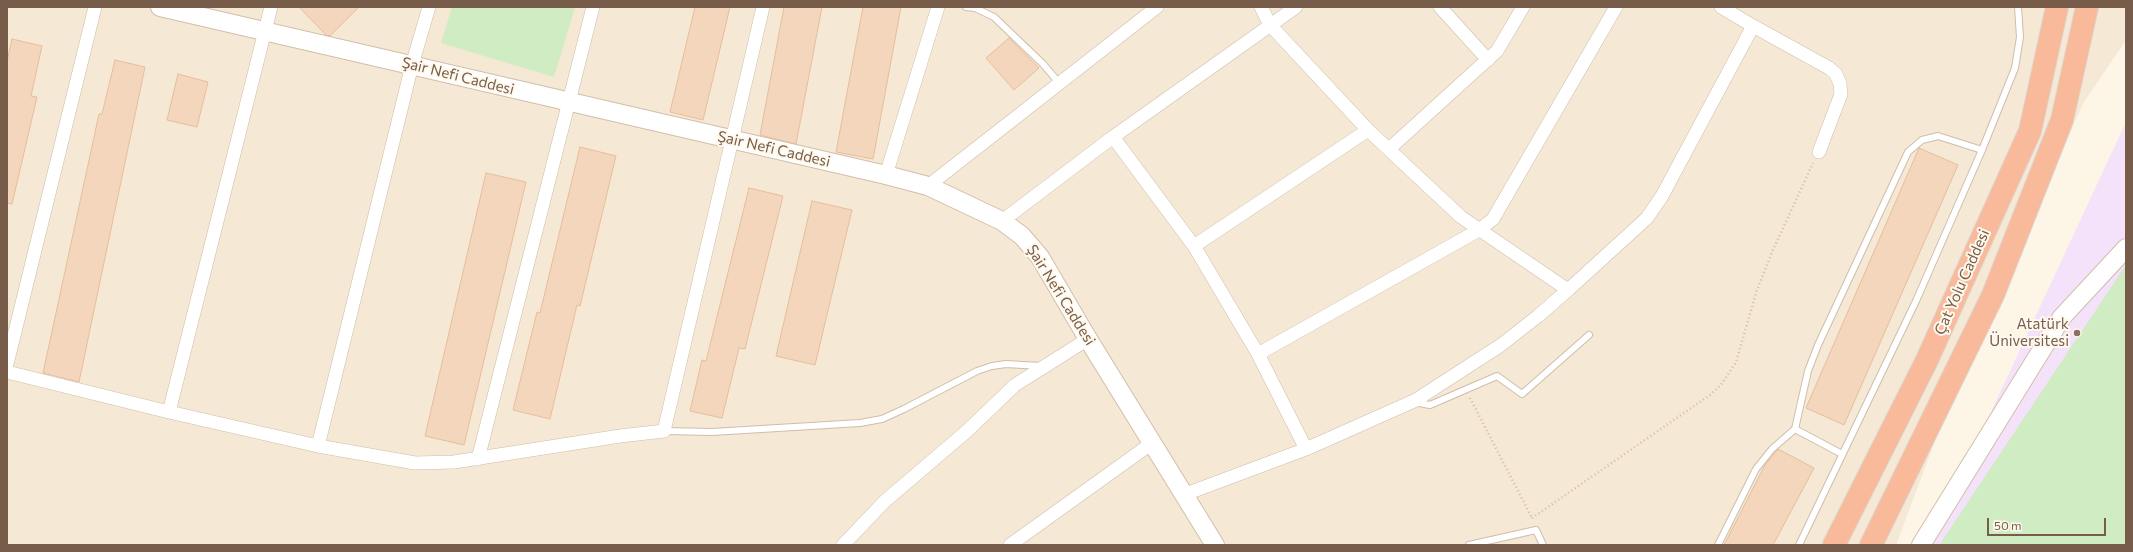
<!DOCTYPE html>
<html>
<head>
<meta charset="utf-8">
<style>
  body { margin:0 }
  #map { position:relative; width:2133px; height:552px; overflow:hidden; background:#fdf6e6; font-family:Commissioner,sans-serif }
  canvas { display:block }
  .frame { position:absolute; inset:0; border:8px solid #775d49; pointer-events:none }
  .scale { position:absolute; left:1987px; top:518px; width:119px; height:18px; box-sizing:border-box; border:2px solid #775d49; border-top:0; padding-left:5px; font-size:12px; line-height:14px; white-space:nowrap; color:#775d49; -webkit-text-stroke:3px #fff9ed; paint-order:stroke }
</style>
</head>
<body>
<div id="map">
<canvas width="2133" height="552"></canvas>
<div class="frame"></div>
<div class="scale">50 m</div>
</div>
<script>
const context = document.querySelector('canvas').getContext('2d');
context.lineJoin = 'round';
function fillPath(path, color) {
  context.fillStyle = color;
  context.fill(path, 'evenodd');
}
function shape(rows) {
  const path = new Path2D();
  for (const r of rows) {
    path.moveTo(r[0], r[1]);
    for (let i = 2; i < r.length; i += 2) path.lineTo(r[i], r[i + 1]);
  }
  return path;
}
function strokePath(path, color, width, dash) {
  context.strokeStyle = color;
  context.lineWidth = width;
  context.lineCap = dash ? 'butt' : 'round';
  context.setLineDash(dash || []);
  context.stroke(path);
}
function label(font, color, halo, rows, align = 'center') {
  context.font = font + ' Commissioner,sans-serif';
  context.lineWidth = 4;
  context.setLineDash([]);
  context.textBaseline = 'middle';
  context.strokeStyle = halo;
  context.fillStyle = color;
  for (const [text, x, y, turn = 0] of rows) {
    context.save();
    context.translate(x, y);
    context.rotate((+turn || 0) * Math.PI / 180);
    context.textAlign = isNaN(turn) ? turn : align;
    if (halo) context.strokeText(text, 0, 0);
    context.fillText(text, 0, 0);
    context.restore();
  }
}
const residential = shape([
  [7,7,2126,7,2126,40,2084,102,1982,316,1896,545,7,545]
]);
const education = shape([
  [2126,122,2126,545,1929,545]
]);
const green = shape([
  [452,7,575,7,554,77,441,43],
  [2126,265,2126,545,1940,545,1942,541]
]);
const building = shape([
  [299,7,359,7,330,36,326,35,299,7],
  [695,7,730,7,703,120,670,112,695,7],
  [784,7,822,7,796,144,760,135,784,7],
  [863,7,901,7,873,159,836,152,863,7],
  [1009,38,1039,68,1014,90,986,58,1009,38],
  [12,39,42,46,31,96,37,97,12,204,7,203,7,61,12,39],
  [115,60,145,67,79,382,43,373,99,114,102,114,115,60],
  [178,74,208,82,197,127,167,120,178,74],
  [580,147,616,156,580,306,577,305,550,419,513,410,537,312,540,313,580,147],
  [1919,148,1958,165,1844,425,1806,408,1919,148],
  [486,173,526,182,464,445,425,436,486,173],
  [749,188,783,196,745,349,739,348,722,418,690,411,702,360,706,361,749,188],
  [812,201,852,210,815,365,776,356,812,201],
  [1778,449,1814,468,1773,545,1724,545,1765,465,1778,449]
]);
const path = shape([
  [1470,398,1532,518],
  [1532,518,1710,395,1721,385,1736,362,1757,290,1773,250,1813,163]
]);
const lane = shape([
  [966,7,975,8,994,17,1043,64,1060,84],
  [1416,400,1419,403,1430,405,1497,376,1522,394,1589,335],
  [1795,429,1842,454],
  [664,431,712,432,860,423,882,419,904,409,977,371,992,366,1006,364,1041,366],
  [1469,545,1536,530,1543,545],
  [1718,545,1756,469,1772,449,1795,429,1808,371,1818,345,1908,152,1922,140,1938,136,1982,150],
  [1799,545,1916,301,1982,150,2015,68,2020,37,2018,7]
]);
const street = shape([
  [1261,7,1270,25,1368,130,1461,217,1568,290],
  [1440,7,1488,60],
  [1753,26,1829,68,1836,74,1840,84,1841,94,1819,152],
  [1113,137,1194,246],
  [1389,149,1497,51,1523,7],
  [886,175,938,7],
  [928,186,1157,7],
  [1002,221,1113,137,1296,7],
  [1258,354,1479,230,1493,219,1616,7],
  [7,364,95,7],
  [7,372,169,412,318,446,415,463,454,462,620,436,664,431,763,7],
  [169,412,271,7],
  [318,446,412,65,429,7],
  [1306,449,1258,354,1194,246,1368,130],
  [478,459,593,7],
  [1183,495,1306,449,1416,400,1501,345,1538,316,1568,290,1647,218,1662,196,1753,26,1721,7],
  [843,545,885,501,967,431,1015,385,1088,339],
  [1010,545,1152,443]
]);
const secondary = shape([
  [160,7,886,175,928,186,1002,221,1022,236,1040,257,1088,339,1215,545],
  [1921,545,2062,317,2126,248]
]);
const highway = shape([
  [1834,545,1927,360,2030,131,2057,7],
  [1871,545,1993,295,2062,120,2087,7]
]);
const markers = [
  [2077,333,4,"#8d6e63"]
];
const streetNames = [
  ["Şair Nefi Caddesi",458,76,14],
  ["Şair Nefi Caddesi",774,149,13],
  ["Çat Yolu Caddesi",1962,282,-66],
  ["Şair Nefi Caddesi",1061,295,58]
];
const educationNames = [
  ["Atatürk",2069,324],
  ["Üniversitesi",2069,341]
];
fillPath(residential, '#f5e8d4');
fillPath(education, '#f3e2fa');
fillPath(green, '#d0ecc3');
fillPath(building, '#f4d6bc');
strokePath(building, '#e7be9c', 1);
strokePath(lane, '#cfbeab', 8);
strokePath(street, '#cfbeab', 14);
strokePath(secondary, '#d2bfa8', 20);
strokePath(highway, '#dcd5d0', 24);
strokePath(path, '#d9ba9f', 2.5, [1, 3]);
strokePath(lane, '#fff', 6);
strokePath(street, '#fff', 13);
strokePath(secondary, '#fff', 18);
strokePath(highway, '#f9ba9b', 22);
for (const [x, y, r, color] of markers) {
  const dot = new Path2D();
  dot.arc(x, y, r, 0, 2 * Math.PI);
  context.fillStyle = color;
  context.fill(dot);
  strokePath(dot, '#fff9ed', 1.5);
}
label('15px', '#775d49', '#fff9ed', streetNames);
label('15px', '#785e54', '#fff9ed', educationNames, 'right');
</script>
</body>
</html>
